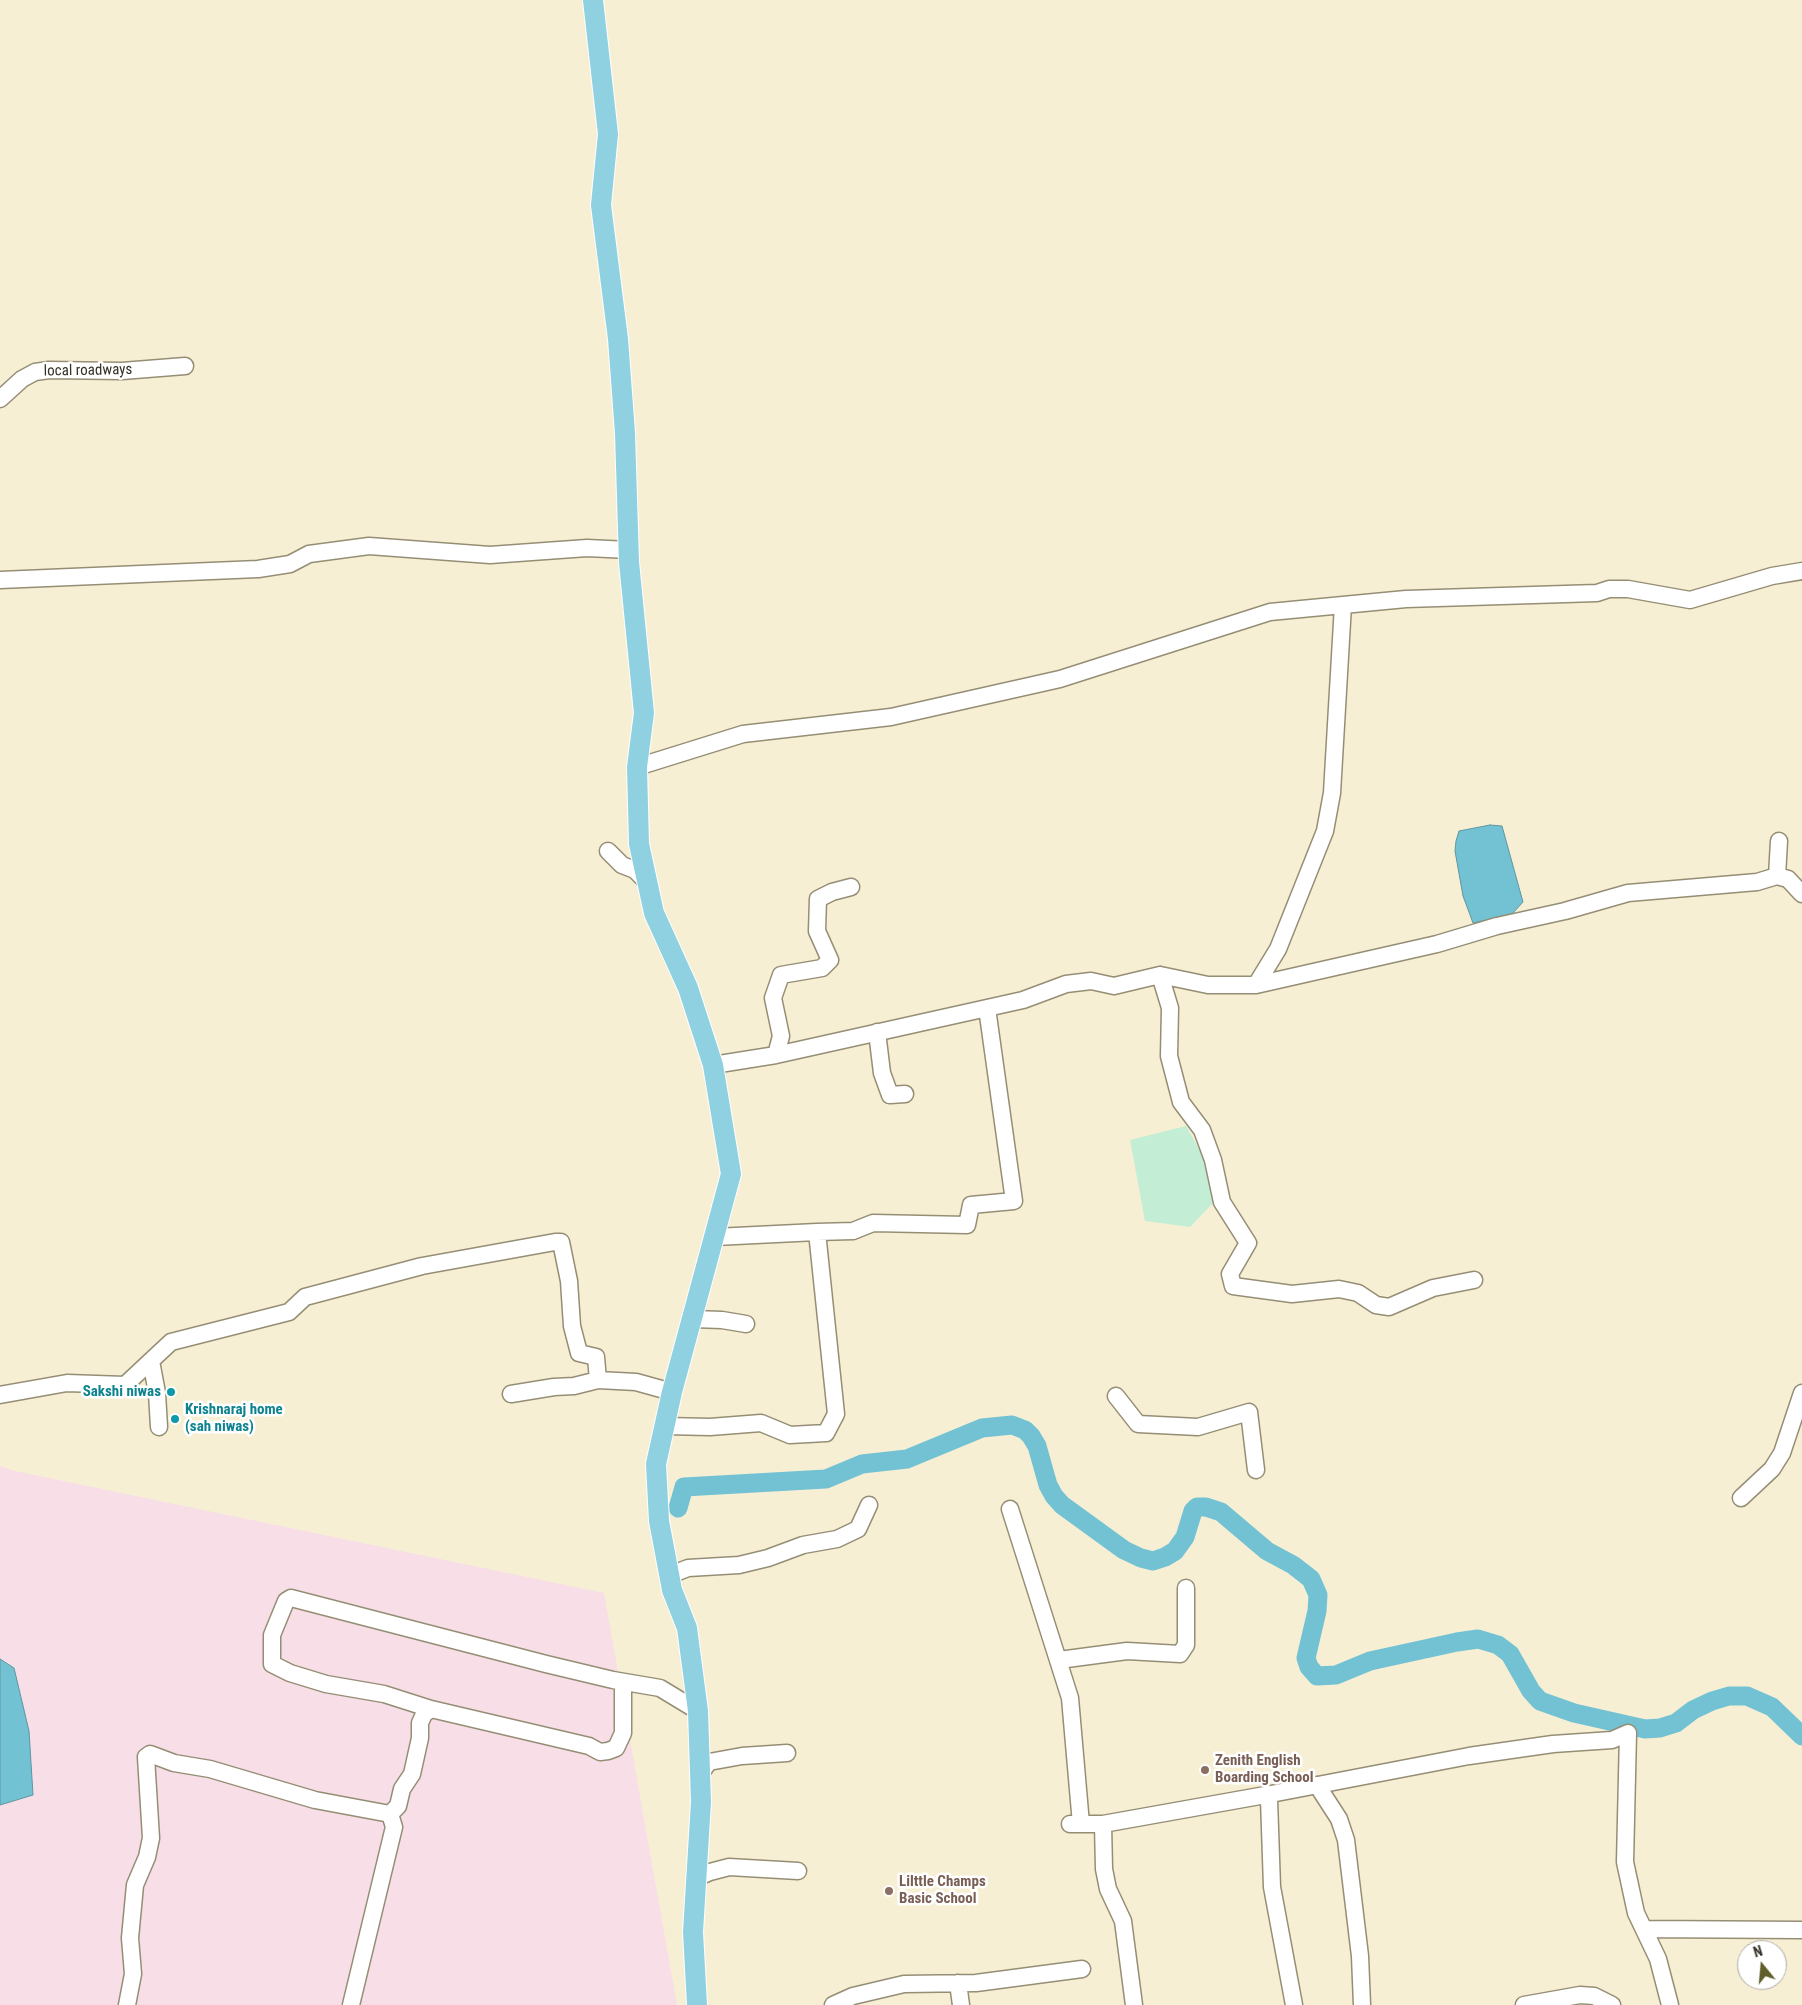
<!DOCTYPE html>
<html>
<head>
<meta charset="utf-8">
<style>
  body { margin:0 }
  #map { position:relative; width:1802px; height:2005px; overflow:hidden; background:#f7efd4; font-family:"Roboto Condensed",sans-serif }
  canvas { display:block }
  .north { position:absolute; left:1737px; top:1940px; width:50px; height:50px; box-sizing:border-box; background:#fff; border:1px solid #adaca8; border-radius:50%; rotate:343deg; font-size:14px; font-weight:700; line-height:20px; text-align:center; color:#333026 }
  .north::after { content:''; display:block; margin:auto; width:18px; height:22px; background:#605e2a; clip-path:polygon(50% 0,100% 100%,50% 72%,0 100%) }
</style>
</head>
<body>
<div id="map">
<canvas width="1802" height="2005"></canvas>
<div class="north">N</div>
</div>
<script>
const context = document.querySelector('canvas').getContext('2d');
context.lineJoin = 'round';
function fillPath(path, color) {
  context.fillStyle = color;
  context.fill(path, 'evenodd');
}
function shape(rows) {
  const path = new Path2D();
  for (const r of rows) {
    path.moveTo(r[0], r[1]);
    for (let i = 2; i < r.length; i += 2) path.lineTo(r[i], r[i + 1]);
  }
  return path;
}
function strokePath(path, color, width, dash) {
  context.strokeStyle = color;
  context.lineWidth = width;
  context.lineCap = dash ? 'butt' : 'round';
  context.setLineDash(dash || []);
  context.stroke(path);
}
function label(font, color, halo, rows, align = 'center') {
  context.font = font + ' "Roboto Condensed",sans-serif';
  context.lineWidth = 5;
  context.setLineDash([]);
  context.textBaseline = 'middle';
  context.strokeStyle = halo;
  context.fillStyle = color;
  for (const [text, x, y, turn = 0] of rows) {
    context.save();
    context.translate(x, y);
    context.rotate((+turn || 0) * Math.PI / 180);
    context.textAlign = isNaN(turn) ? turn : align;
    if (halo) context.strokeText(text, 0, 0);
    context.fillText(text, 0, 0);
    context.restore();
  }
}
const commercial = shape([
  [0,1466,15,1471,604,1593,677,2005,0,2005]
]);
const green = shape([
  [1186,1126,1214,1175,1216,1200,1190,1227,1145,1221,1130,1140]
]);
const water = shape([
  [1490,825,1502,826,1523,902,1512,914,1473,923,1463,896,1455,851,1456,841,1459,831,1490,825],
  [0,1659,14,1668,29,1731,33,1795,0,1805,0,1659]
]);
const river = shape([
  [678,1508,684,1487,826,1479,862,1464,907,1459,982,1428,1012,1425,1025,1430,1031,1436,1037,1446,1048,1485,1054,1496,1062,1505,1124,1550,1141,1558,1153,1561,1165,1557,1175,1551,1185,1537,1193,1511,1197,1507,1206,1507,1221,1512,1267,1551,1293,1565,1311,1579,1318,1595,1317,1611,1306,1658,1309,1667,1317,1676,1336,1675,1370,1661,1457,1642,1478,1639,1498,1645,1510,1654,1531,1691,1540,1701,1574,1713,1645,1729,1660,1728,1676,1723,1693,1710,1712,1701,1729,1696,1747,1696,1772,1707,1802,1736]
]);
const minor = shape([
  [0,399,22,379,35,372,49,370,122,371,185,366],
  [0,580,258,569,290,564,309,554,369,546,490,555,587,548,629,550],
  [637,767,743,734,891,717,1060,679,1270,612,1343,605],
  [608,851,622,865,635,870,647,882],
  [1777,876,1788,879,1802,894],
  [1160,975,1170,1008,1169,1056,1181,1102,1202,1130,1213,1160,1222,1202,1248,1243,1230,1274,1233,1286,1292,1294,1339,1289,1358,1293,1376,1305,1389,1307,1433,1288,1474,1280],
  [1256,985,1278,949,1325,831,1332,793,1343,605,1406,599,1597,593,1609,589,1628,589,1690,600,1772,576,1802,571],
  [877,1032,882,1073,890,1095,905,1094],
  [776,1055,781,1036,773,998,781,975,822,968,830,960,817,931,818,899,832,892,851,887],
  [713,1065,776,1055,1023,1000,1066,984,1091,981,1114,986,1160,975,1208,985,1256,985,1437,944,1497,926,1565,911,1628,893,1757,882,1777,876,1779,841],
  [817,1232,853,1231,873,1223,967,1225,971,1205,1014,1201,987,1008],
  [693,1319,722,1320,746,1324],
  [151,1361,157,1393,159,1427],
  [511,1394,554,1387,574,1386,598,1380,636,1382,672,1392],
  [0,1395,67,1383,125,1385,171,1342,289,1312,305,1297,422,1266,555,1242,561,1242,569,1281,572,1326,579,1353,596,1357,598,1380],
  [1116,1396,1138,1424,1198,1427,1249,1412,1256,1470],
  [665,1426,710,1427,761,1423,790,1435,826,1433,836,1414,817,1232,715,1237],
  [1741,1498,1772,1469,1782,1453,1802,1393],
  [1010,1509,1070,1698,1081,1824],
  [670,1575,688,1568,739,1565,768,1558,803,1545,837,1539,858,1529,869,1505],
  [1059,1660,1127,1651,1180,1654,1186,1645,1186,1588],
  [431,1709,384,1694,326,1684,290,1673,272,1664,272,1635,286,1601,291,1598,546,1664,613,1680,660,1688,698,1711],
  [700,1774,709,1762,742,1756,787,1753],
  [1317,1785,1339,1819,1346,1840,1360,1956,1362,2005],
  [390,1814,398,1806,402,1789,412,1774,420,1738,420,1723,424,1714,431,1709,589,1746,600,1752,608,1751,616,1748,623,1733,623,1690],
  [1070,1824,1103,1824,1271,1794],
  [1103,1824,1104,1869,1108,1889,1123,1921,1134,2005],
  [696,1878,710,1872,729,1867,798,1871],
  [1644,1929,1802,1930],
  [958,1983,961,2005],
  [127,2005,133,1974,130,1938,135,1885,147,1857,151,1838,146,1757,150,1754,174,1763,210,1769,315,1800,390,1814,394,1827,351,2005],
  [833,2005,853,1996,904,1984,976,1983,1082,1969],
  [1294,2005,1272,1887,1269,1799,1271,1794,1469,1756,1553,1744,1612,1740,1628,1733,1625,1862,1636,1913,1658,1959,1670,2005],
  [1524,2005,1580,1995,1594,1996,1612,2005]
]);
const major = shape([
  [593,0,608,134,601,205,618,339,625,433,629,562,644,713,637,767,639,844,654,913,688,988,713,1065,731,1174,672,1392,656,1464,659,1521,672,1590,687,1628,698,1711,701,1802,693,1932,697,2005]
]);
const markers = [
  [171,1392,5,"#0f9aa8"],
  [175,1419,5,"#0f9aa8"],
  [1205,1770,5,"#8d6e63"],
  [889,1891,5,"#8d6e63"]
];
const streetNames = [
  ["local roadways",88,371,-1]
];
const cultureNames = [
  ["Sakshi niwas",161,1392],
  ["Krishnaraj home",185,1410,"left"],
  ["(sah niwas)",185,1427,"left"]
];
const educationNames = [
  ["Zenith English",1215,1761],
  ["Boarding School",1215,1778],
  ["Lilttle Champs",899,1882],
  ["Basic School",899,1899]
];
fillPath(commercial, '#f7dee7');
fillPath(green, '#c4edd6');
fillPath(water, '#72c2d4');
strokePath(water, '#5f96a0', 1);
strokePath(river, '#72c2d4', 19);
strokePath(minor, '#958e75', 19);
strokePath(major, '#fff', 22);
strokePath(minor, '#fff', 16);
strokePath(major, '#90d1e1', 20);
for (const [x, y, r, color] of markers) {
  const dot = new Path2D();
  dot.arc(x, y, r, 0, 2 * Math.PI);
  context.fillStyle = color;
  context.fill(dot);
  strokePath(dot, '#fff', 2);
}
label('15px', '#333026', '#fff', streetNames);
label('bold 15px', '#0d838f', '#fff', cultureNames, 'right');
label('bold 15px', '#785e54', '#fff', educationNames, 'left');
</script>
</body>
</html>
